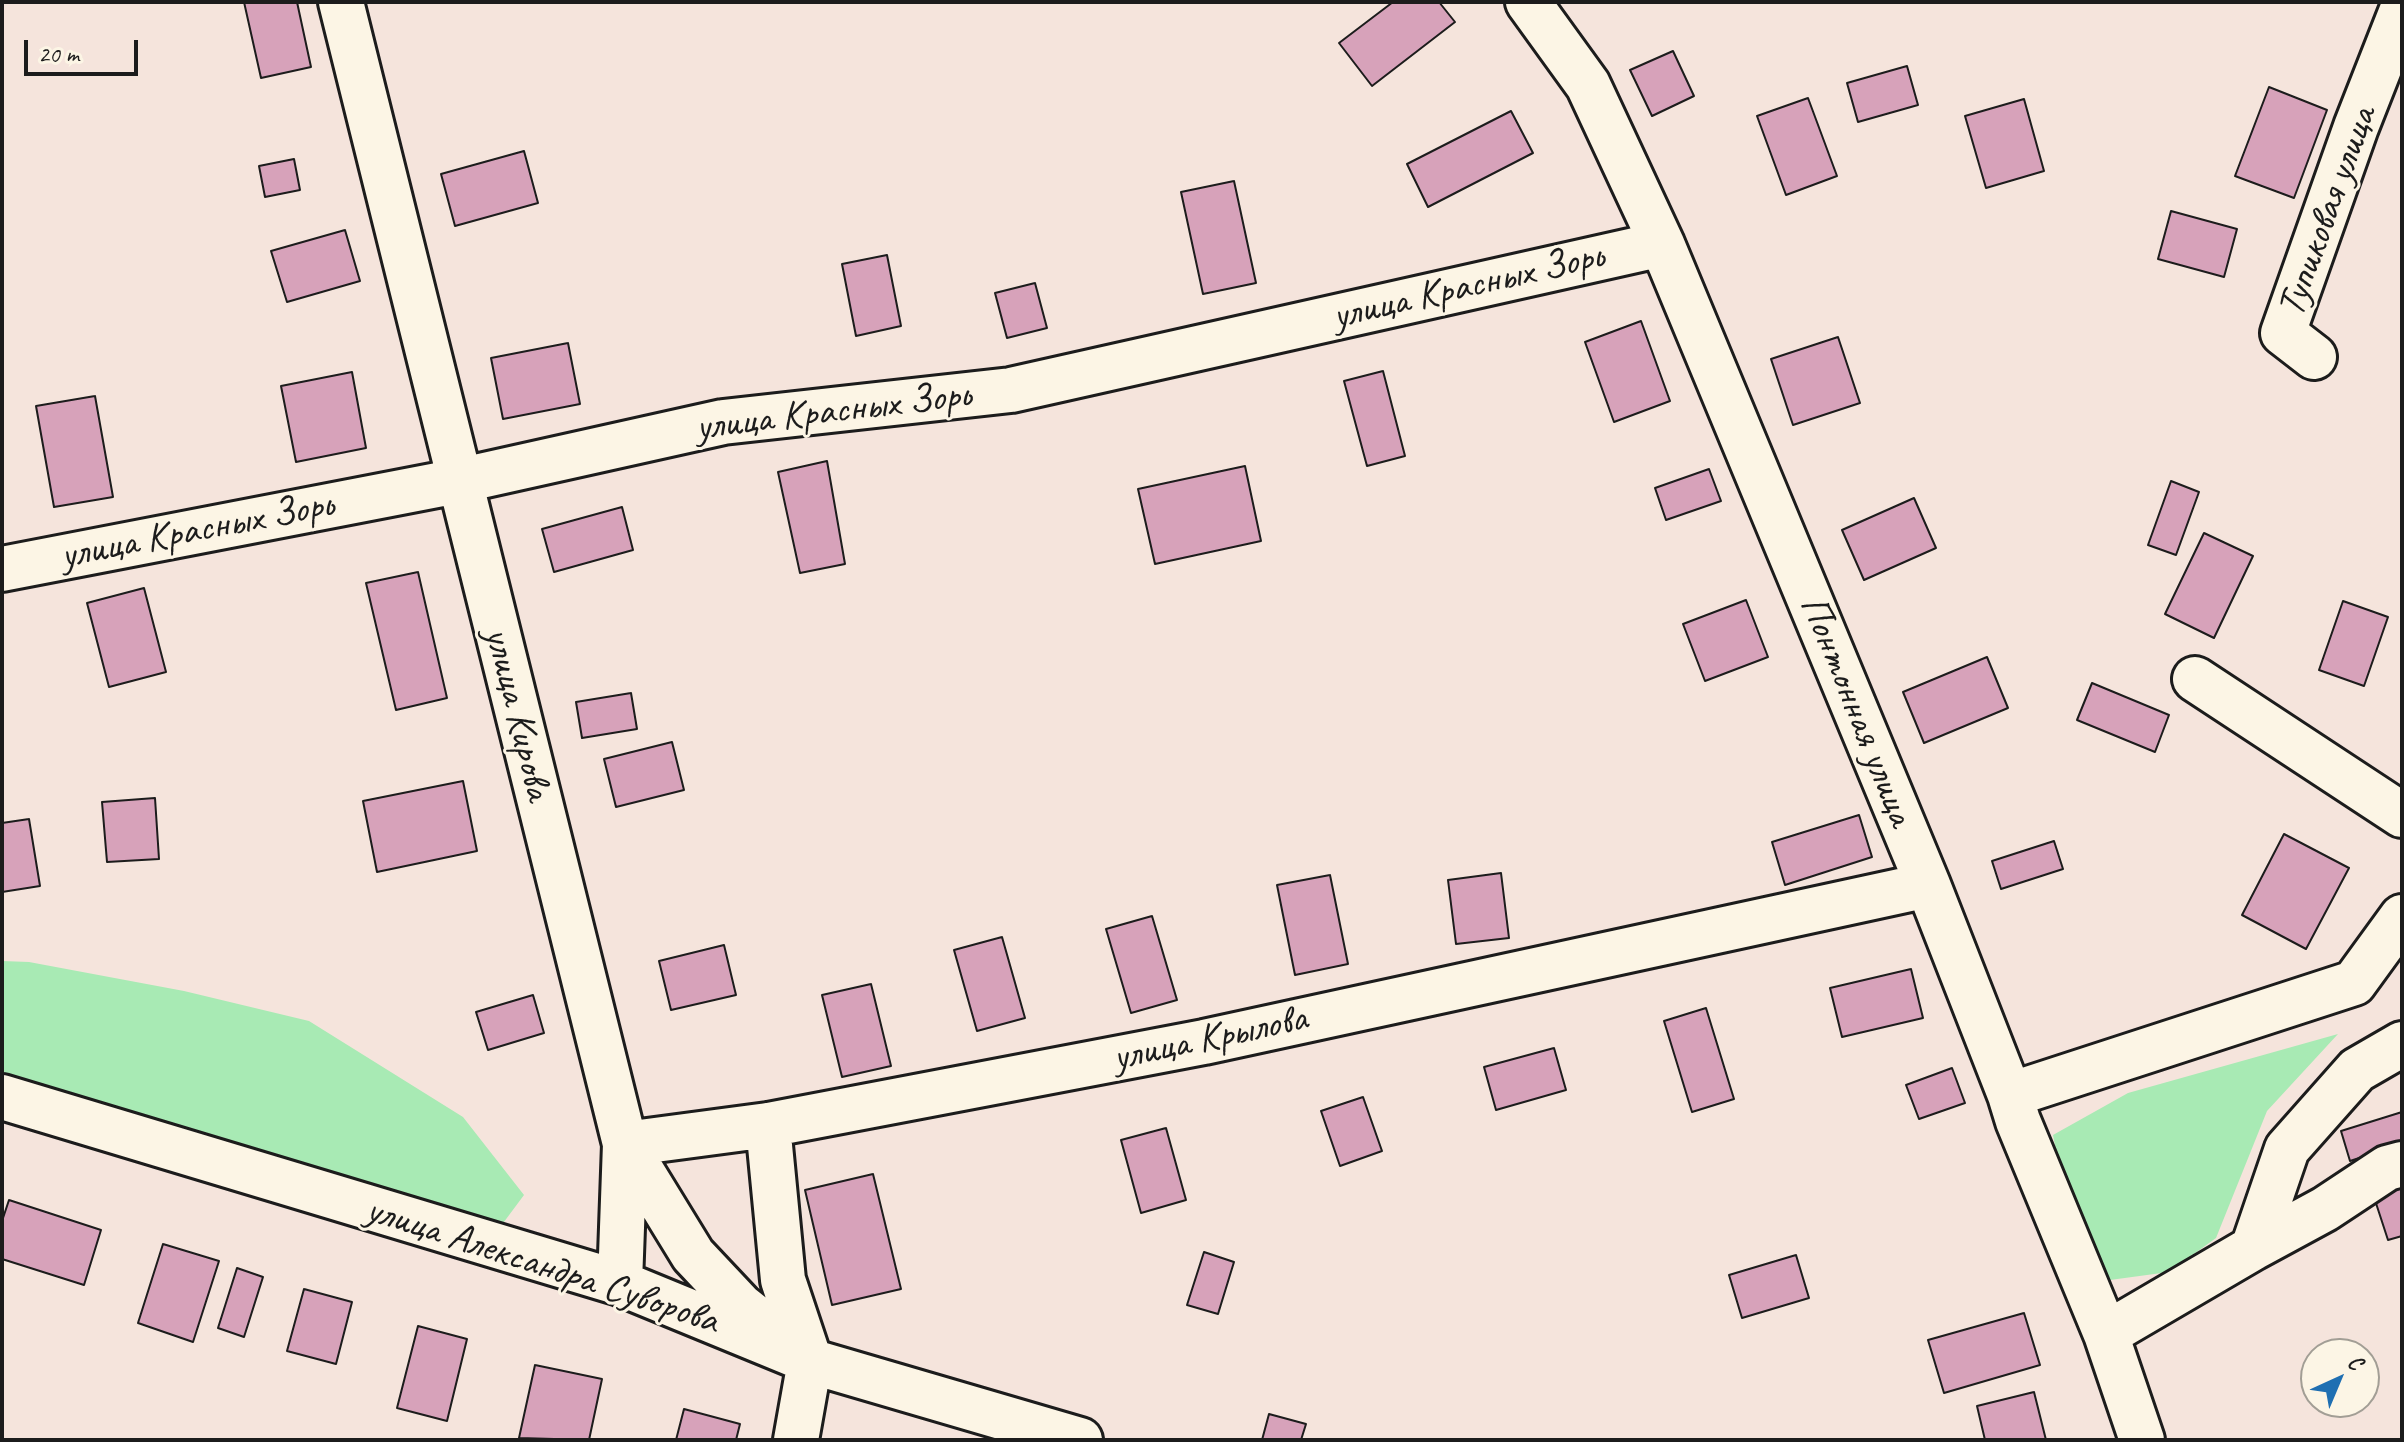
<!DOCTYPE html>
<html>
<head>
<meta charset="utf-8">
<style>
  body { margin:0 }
  #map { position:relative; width:2404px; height:1442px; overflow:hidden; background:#f5e4dc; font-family:Caveat,sans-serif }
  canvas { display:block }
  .frame { position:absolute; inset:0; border:4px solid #1c1c1c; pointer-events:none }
  .north { position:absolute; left:2300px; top:1338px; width:80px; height:80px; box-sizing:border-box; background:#fcf5e5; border:2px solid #a29e95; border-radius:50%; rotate:44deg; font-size:22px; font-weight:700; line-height:32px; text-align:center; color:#1c1c1c }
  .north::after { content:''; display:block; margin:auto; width:28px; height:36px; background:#1f6fb2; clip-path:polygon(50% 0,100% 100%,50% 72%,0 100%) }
  .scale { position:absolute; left:24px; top:40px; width:114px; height:36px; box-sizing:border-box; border:4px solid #1c1c1c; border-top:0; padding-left:10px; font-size:24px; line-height:28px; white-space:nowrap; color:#1c1c1c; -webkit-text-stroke:6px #fcf5e5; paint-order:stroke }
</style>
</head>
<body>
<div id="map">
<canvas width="2404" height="1442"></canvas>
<div class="frame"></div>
<div class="north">С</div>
<div class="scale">20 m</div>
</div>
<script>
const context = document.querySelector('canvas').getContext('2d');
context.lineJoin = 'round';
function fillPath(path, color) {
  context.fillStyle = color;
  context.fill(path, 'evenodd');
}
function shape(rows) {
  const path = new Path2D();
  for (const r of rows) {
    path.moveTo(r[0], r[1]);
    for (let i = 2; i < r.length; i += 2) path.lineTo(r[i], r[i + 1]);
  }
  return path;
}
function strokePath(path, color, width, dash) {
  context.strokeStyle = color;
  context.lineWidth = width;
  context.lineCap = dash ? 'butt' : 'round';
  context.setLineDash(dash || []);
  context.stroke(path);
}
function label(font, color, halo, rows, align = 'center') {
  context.font = font + ' Caveat,sans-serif';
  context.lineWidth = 6;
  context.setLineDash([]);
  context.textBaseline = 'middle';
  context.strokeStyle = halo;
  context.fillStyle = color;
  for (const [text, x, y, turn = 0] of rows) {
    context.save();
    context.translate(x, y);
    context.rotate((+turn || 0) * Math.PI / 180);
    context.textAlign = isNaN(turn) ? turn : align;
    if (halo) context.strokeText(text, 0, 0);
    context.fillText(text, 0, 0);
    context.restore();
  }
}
const green = shape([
  [2,961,29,962,184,991,309,1021,463,1117,524,1195,495,1234,2,1081],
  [2338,1034,2267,1111,2216,1238,2169,1272,2110,1280,2063,1188,2053,1135,2128,1093]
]);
const building = shape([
  [244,2,297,2,311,67,261,78,244,2],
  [1393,2,1439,2,1455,22,1372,86,1339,43,1393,2],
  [1673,51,1694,96,1652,116,1630,70,1673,51],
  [1907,66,1918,105,1858,122,1847,83,1907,66],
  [2269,87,2327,110,2294,198,2235,176,2269,87],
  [1808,98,1837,176,1786,195,1757,116,1808,98],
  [2024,99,2044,171,1986,188,1965,116,2024,99],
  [1511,111,1533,153,1428,207,1407,164,1511,111],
  [524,151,538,203,455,226,441,174,524,151],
  [294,159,300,190,265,197,259,166,294,159],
  [1234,181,1256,283,1203,294,1181,192,1234,181],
  [2171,211,2237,229,2224,277,2158,259,2171,211],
  [345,230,360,281,287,302,271,251,345,230],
  [887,255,901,326,856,336,842,264,887,255],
  [1035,283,1047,328,1007,338,995,293,1035,283],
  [1641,321,1670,401,1614,422,1585,342,1641,321],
  [1838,337,1860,403,1793,425,1771,359,1838,337],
  [568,343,580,404,503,419,491,358,568,343],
  [1383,371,1405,456,1367,466,1344,381,1383,371],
  [352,372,366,448,296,462,281,386,352,372],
  [95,396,113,497,54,507,36,406,95,396],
  [827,461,845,564,800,573,778,472,827,461],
  [1245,466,1261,541,1155,564,1138,489,1245,466],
  [1709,469,1721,501,1666,520,1655,488,1709,469],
  [2171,481,2199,492,2176,555,2148,545,2171,481],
  [1914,498,1936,548,1864,580,1842,530,1914,498],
  [622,507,633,550,554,572,542,529,622,507],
  [2204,533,2253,556,2214,638,2165,614,2204,533],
  [418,572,447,698,396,710,366,583,418,572],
  [144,588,166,672,109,687,87,603,144,588],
  [1746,600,1768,657,1705,681,1683,624,1746,600],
  [2343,601,2388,617,2364,686,2319,670,2343,601],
  [1987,657,2008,708,1924,743,1903,692,1987,657],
  [2092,683,2169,715,2155,752,2077,720,2092,683],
  [631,693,637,729,582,738,576,702,631,693],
  [672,742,684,790,616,807,604,759,672,742],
  [463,781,477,851,377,872,363,801,463,781],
  [155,798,159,859,107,862,102,802,155,798],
  [1859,815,1872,857,1785,885,1772,842,1859,815],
  [29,819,40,886,2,892,2,823,29,819],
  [2284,834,2349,868,2306,949,2242,915,2284,834],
  [2054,841,2063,869,2001,889,1992,861,2054,841],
  [1501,873,1509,938,1456,944,1448,880,1501,873],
  [1330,875,1348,964,1295,975,1277,885,1330,875],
  [1152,916,1177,1000,1131,1013,1106,929,1152,916],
  [1002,937,1025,1018,977,1031,954,950,1002,937],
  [724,945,736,995,671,1010,659,961,724,945],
  [1911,969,1923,1018,1842,1037,1830,988,1911,969],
  [871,984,891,1066,842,1077,822,995,871,984],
  [533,995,544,1033,488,1050,476,1012,533,995],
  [1706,1008,1734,1099,1692,1112,1664,1021,1706,1008],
  [1554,1048,1566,1090,1496,1110,1484,1067,1554,1048],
  [1952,1068,1965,1103,1919,1119,1906,1085,1952,1068],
  [1363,1097,1382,1151,1340,1166,1321,1111,1363,1097],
  [2402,1112,2402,1236,2388,1240,2372,1191,2381,1151,2350,1161,2341,1131,2402,1112],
  [1166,1128,1186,1200,1141,1213,1121,1140,1166,1128],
  [873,1174,901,1289,832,1305,805,1190,873,1174],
  [9,1200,101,1230,84,1285,2,1259,2,1221,9,1200],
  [163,1244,219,1261,193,1342,138,1323,163,1244],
  [1204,1252,1234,1262,1218,1314,1187,1305,1204,1252],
  [1796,1255,1809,1298,1742,1318,1729,1275,1796,1255],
  [237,1268,263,1277,244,1337,218,1328,237,1268],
  [304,1289,352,1302,336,1364,287,1351,304,1289],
  [2024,1313,2040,1365,1944,1393,1928,1340,2024,1313],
  [418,1326,467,1339,447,1421,397,1408,418,1326],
  [535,1365,602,1379,589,1440,519,1438,535,1365],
  [2034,1392,2046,1440,1985,1440,1977,1406,2034,1392],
  [684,1409,740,1424,736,1440,676,1440,684,1409],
  [1269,1414,1306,1424,1301,1440,1262,1440,1269,1414]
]);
const minor = shape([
  [341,2,625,1144,693,1255,741,1306,810,1361],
  [1528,2,1588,85,1662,244,1928,885,2010,1095,2018,1121,2106,1334,2142,1440],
  [2314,357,2283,333,2356,127,2402,10],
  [2,569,458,481,723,422,1011,390,1662,244],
  [2195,679,2402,815],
  [2010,1095,2354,983,2402,917],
  [2,1097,620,1283,810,1361,1080,1440],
  [768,1125,783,1280,810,1361,796,1440],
  [2253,1248,2325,1209,2387,1168,2402,1164],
  [620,1283,625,1144,768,1125,1204,1042,1928,885],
  [2106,1334,2253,1248,2287,1149,2357,1070,2402,1044]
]);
const streetNames = [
  ["Тупиковая улица",2328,212,-70],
  ["улица Красных Зорь",1468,287,-13],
  ["улица Красных Зорь",833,412,-7],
  ["улица Красных Зорь",197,531,-11],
  ["Понтонная улица",1856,711,68],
  ["улица Кирова",517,714,76],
  ["улица Крылова",1210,1039,-12],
  ["улица Александра Суворова",542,1266,18]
];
fillPath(green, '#a8eab4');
fillPath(building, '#d7a2ba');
strokePath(building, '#1c1c1c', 2);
strokePath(minor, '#1c1c1c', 50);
strokePath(minor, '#fcf5e5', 44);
label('40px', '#1c1c1c', '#fcf5e5', streetNames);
</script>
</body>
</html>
